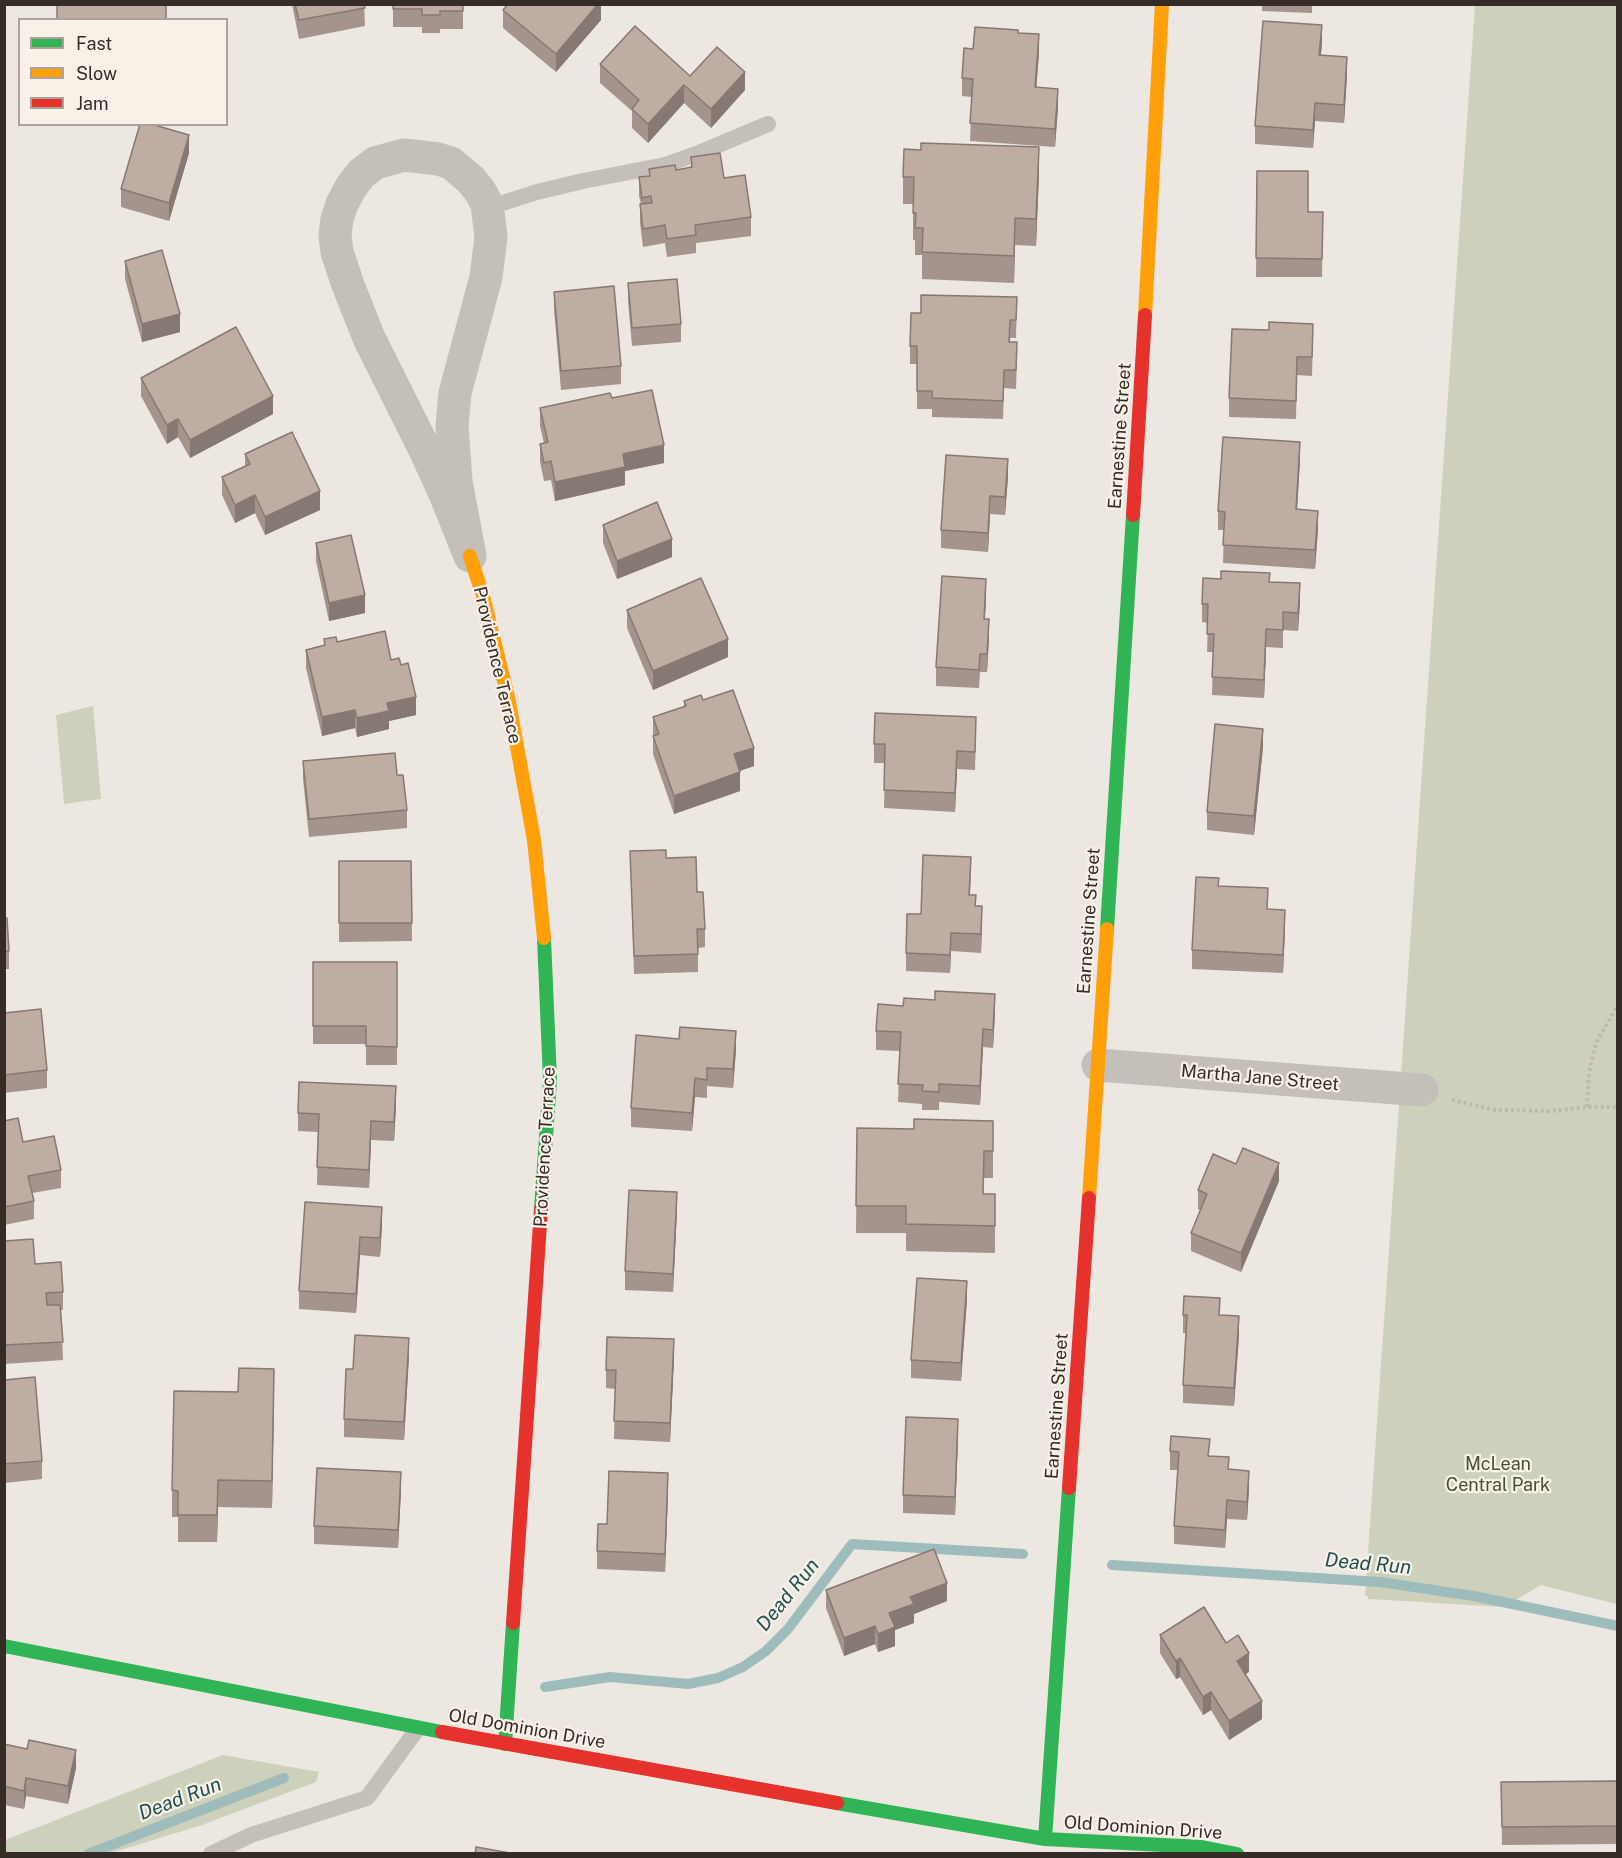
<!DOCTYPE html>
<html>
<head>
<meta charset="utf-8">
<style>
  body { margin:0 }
  #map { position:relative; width:1622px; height:1858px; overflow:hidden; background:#ece7e1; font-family:"Public Sans",sans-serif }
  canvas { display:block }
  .frame { position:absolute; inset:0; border:6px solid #352c28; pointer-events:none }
  .legend { position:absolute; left:18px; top:18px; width:210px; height:108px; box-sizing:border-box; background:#f9f1e8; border:2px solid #aba29b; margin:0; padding:8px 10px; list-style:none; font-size:18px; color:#352c28 }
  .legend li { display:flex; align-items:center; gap:12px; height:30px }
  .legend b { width:30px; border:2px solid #aba29b }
</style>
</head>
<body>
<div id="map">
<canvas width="1622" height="1858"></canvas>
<div class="frame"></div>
<ul class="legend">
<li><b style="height:8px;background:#30b455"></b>Fast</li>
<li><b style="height:8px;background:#ff9f0a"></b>Slow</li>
<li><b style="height:8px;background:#e5322d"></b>Jam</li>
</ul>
</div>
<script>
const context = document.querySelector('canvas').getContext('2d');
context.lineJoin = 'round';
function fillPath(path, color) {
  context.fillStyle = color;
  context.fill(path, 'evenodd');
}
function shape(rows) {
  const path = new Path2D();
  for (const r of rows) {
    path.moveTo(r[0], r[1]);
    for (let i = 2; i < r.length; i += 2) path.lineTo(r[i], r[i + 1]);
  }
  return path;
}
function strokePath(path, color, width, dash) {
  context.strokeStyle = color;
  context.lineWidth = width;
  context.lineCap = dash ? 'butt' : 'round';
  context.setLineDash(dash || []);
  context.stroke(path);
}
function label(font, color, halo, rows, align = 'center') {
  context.font = font + ' "Public Sans",sans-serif';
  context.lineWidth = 4.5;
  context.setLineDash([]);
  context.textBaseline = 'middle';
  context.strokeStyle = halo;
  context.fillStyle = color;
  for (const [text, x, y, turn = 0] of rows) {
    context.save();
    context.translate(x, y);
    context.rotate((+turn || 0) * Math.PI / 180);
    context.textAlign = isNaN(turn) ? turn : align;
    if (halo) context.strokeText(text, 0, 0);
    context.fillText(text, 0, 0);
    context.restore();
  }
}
const green = shape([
  [1475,5,1617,5,1617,1604,1541,1585,1504,1607,1368,1599,1368,1596,1365,1596],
  [93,706,101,799,64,804,56,715],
  [223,1755,319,1772,316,1782,202,1825,111,1853,5,1853,5,1840]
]);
const stream = shape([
  [1112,1565,1380,1582,1474,1596,1618,1626],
  [545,1687,610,1677,688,1684,718,1678,743,1667,766,1651,788,1629,852,1544,1023,1554],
  [88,1854,284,1778]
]);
const path = shape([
  [1452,1100,1495,1110,1552,1111,1587,1107,1618,1107],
  [1587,1107,1589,1073,1596,1043,1618,1005]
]);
const lane = shape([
  [487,208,537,192,583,181,665,165,699,153,768,124],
  [211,1854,251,1835,367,1798,418,1728]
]);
const street = shape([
  [404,155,438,159,451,163,471,180,480,191,487,204,491,237,486,277,455,393,452,426,456,481,470,556,446,496,424,448,369,338,348,285,337,252,335,235,337,219,342,204,351,187,361,174,375,163,404,155],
  [1098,1065,1422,1090]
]);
const fast = shape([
  [1107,929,1133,515],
  [541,1209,550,1080,544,938],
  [4,1646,442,1732],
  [505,1744,513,1623],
  [837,1803,1045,1839,1202,1847,1237,1854],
  [1045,1839,1069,1488]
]);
const slow = shape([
  [1145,315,1162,4],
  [470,556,483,596,508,697,534,840,544,938],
  [1089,1198,1107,929]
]);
const jam = shape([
  [1133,515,1145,315],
  [1069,1488,1089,1198],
  [513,1623,541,1209],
  [442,1732,837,1803]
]);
const wall = shape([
  [292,4,364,4,365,26,299,39],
  [393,4,463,4,463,29,440,29,440,33,422,33,422,27,393,27],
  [601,4,601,20,556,72,503,28,503,10],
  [1262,4,1312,4,1312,13,1262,11],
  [1018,33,1039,53,1036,87,1058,107,1055,147,970,141,972,97,962,96,962,78,973,49],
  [1322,43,1321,55,1347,75,1344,123,1315,121,1313,148,1255,144,1255,126],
  [600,64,690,76,745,90,711,128,684,103,648,143,632,128,632,111,600,83],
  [189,153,169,221,121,207,121,189],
  [691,157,724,178,751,217,751,236,696,243,696,253,667,257,665,243,643,247,640,223,640,204,641,204,639,196,639,177,649,176,649,169,676,170,691,167],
  [1257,171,1308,212,1323,212,1322,277,1256,277],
  [1039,174,1036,246,1015,245,1014,283,922,279,922,255,915,255,915,240,913,240,913,204,903,204,903,177],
  [125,261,180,332,142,342,125,279],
  [628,283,681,324,681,342,632,346,628,301],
  [554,292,621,366,621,384,561,390,554,310],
  [1017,297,1016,338,1010,338,1010,342,1017,360,1016,389,1004,388,1003,419,932,417,932,409,917,409,917,364,910,364,910,346,921,313],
  [1313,342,1312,376,1297,375,1296,419,1229,417,1229,398],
  [141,378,273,414,190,458,178,437,167,444,141,396],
  [612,398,664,463,625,471,625,485,555,501,551,480,544,481,540,462,540,444,544,443,540,426,540,408],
  [245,454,320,510,265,535,255,513,235,523,222,495,222,477,245,466],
  [1300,460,1297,509,1318,529,1315,569,1223,563,1224,530,1218,530,1218,511],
  [1008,477,1005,515,990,514,988,552,941,548,941,530],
  [603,525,672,557,617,579,603,543],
  [316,543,365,613,329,621,316,561],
  [1270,582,1300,602,1298,631,1283,630,1283,648,1266,647,1264,698,1212,695,1213,652,1207,652,1208,623,1202,622,1202,604],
  [986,597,985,619,989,637,987,672,980,672,979,688,936,686,936,667],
  [627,610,728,657,653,690,627,628],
  [324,639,337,642,391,660,416,715,389,721,389,729,357,737,355,728,322,736,306,668,306,650,324,646],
  [703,700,754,766,739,771,740,791,674,814,653,754,653,717,684,707,684,701],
  [976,735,975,770,957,769,955,812,884,808,885,763,874,763,874,744],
  [1263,747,1254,835,1207,830,1207,812],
  [303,761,397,775,407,810,407,828,309,837,303,779],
  [630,851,666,858,697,892,705,929,705,947,698,948,698,972,634,974],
  [339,861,411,861,412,941,339,942],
  [971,875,970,895,976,906,982,924,981,953,951,951,950,973,906,971,906,953,921,914],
  [1219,886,1268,909,1285,928,1283,973,1192,969,1192,950],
  [4,918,9,951,9,969,4,969],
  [313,962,397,962,397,1065,366,1065,366,1044,313,1044],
  [995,1012,993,1048,983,1047,980,1105,939,1102,939,1110,922,1110,922,1104,898,1102,900,1051,876,1050,876,1031],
  [4,1013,47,1070,47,1088,4,1093],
  [736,1050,733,1088,707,1086,707,1098,695,1097,692,1131,631,1127,631,1108],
  [396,1105,394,1141,371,1140,369,1188,317,1185,318,1132,298,1131,298,1113],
  [4,1121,23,1142,61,1170,61,1188,32,1193,34,1201,34,1219,4,1225],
  [857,1128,993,1148,993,1178,984,1178,983,1194,995,1194,995,1253,906,1251,906,1233,856,1233],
  [1279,1181,1241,1272,1191,1251,1191,1233,1200,1210,1198,1209,1198,1190],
  [305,1202,382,1225,380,1257,360,1255,356,1313,299,1309,299,1291],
  [677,1210,673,1292,625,1290,625,1271],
  [4,1241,35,1264,63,1292,63,1310,61,1310,63,1360,4,1364],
  [967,1299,961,1381,911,1378,911,1360],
  [1183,1315,1220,1315,1239,1335,1234,1406,1183,1403,1183,1385,1186,1333,1183,1333],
  [409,1356,404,1440,344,1437,344,1419,353,1369],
  [674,1358,670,1442,614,1439,615,1389,606,1388,606,1370],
  [4,1380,42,1461,42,1479,4,1483],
  [274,1396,272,1508,218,1507,217,1542,178,1542,178,1517,172,1517,172,1490],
  [958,1438,955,1515,903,1513,903,1495],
  [1170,1451,1210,1456,1229,1469,1249,1489,1247,1520,1227,1519,1225,1548,1174,1544,1174,1526,1178,1470,1170,1470],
  [401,1490,398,1548,314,1544,314,1526],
  [668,1492,665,1572,597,1569,597,1551],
  [826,1590,947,1601,914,1614,914,1623,895,1630,895,1646,878,1652,875,1644,844,1656,826,1608],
  [1160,1635,1226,1643,1249,1672,1245,1674,1262,1719,1229,1740,1211,1710,1203,1715,1180,1677,1176,1679,1160,1653],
  [4,1744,76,1768,68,1804,26,1796,24,1809,4,1805],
  [1617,1781,1617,1844,1502,1845,1501,1782]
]);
const shadedWall = shape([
  [598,4,601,4,601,20,556,72,556,54],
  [1322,25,1322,43,1319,73,1319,55],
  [1039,34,1039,53,1035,106,1035,87],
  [1347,57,1347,75,1344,123,1344,105],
  [745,72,745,90,711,128,711,109],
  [684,85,684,103,648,143,648,124],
  [1058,89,1058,107,1055,147,1055,129],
  [1315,103,1315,121,1313,148,1313,130],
  [189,135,189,153,169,221,169,203],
  [1039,147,1039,174,1036,246,1036,219],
  [1015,218,1015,245,1014,283,1014,256],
  [180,314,180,332,142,342,142,324],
  [273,396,273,414,190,458,190,440],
  [178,419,178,437,167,444,167,425],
  [1300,442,1300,460,1296,528,1296,509],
  [664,445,664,463,625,471,625,485,555,501,555,482,623,454],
  [1008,459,1008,477,1005,515,1005,497],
  [320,491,320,510,265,535,265,517],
  [255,495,255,513,235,523,235,505],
  [990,496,990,514,988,552,988,533],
  [1318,511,1318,529,1315,569,1315,550],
  [672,539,672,557,617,579,617,561],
  [986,579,986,597,984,637,984,619],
  [1300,583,1300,602,1298,631,1298,613],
  [365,595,365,613,329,621,329,603],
  [989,619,989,637,987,672,987,654],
  [1266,629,1266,647,1264,698,1264,680],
  [728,639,728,657,653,690,653,671],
  [416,697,416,715,389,721,389,729,357,737,357,718,387,703],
  [355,710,355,728,322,736,322,717],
  [1263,729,1263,747,1254,835,1254,816],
  [754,748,754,766,734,773,734,754],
  [957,751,957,769,955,812,955,793],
  [740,772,740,791,674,814,674,796],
  [982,906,982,924,981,953,981,934],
  [1285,910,1285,928,1283,973,1283,955],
  [951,933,951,951,950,973,950,955],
  [995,994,995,1012,993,1048,993,1030],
  [983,1029,983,1047,980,1105,980,1086],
  [736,1031,736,1050,733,1088,733,1069],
  [695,1078,695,1097,692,1131,692,1113],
  [396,1086,396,1105,394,1141,394,1122],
  [371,1121,371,1140,369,1188,369,1170],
  [1279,1163,1279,1181,1241,1272,1241,1253],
  [677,1192,677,1210,673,1292,673,1274],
  [382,1207,382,1225,380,1257,380,1238],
  [360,1237,360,1255,356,1313,356,1294],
  [967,1281,967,1299,961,1381,961,1363],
  [1239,1316,1239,1335,1234,1406,1234,1388],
  [409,1338,409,1356,404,1440,404,1422],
  [674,1339,674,1358,670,1442,670,1423],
  [274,1369,274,1396,272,1508,272,1481],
  [958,1419,958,1438,955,1515,955,1497],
  [1249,1471,1249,1489,1247,1520,1247,1502],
  [401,1472,401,1490,398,1548,398,1530],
  [668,1473,668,1492,665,1572,665,1554],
  [218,1480,218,1507,217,1542,217,1515],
  [1227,1500,1227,1519,1225,1548,1225,1530],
  [947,1583,947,1601,914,1614,914,1623,895,1630,895,1646,878,1652,878,1634,889,1613,910,1597],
  [875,1626,875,1644,844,1656,844,1638],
  [1249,1653,1249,1672,1237,1679,1237,1661],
  [1180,1658,1180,1677,1176,1679,1176,1661],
  [1211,1692,1211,1710,1203,1715,1203,1697],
  [1262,1701,1262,1719,1229,1740,1229,1721],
  [76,1750,76,1768,68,1804,68,1786],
  [26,1778,26,1796,24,1809,24,1791]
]);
const building = shape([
  [57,4,166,4,166,20,57,20,57,4],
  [295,4,364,4,365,8,299,20,295,4],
  [393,4,463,4,463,11,440,11,440,15,422,15,422,9,393,9,393,4],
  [508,4,598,4,556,54,503,10,508,4],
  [1263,21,1322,25,1319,55,1347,57,1344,105,1315,103,1313,130,1255,126,1263,21],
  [635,26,690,76,717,47,745,72,711,109,684,85,648,124,632,109,639,100,600,64,635,26],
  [975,27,1018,30,1018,33,1039,34,1035,87,1058,89,1055,129,970,123,973,79,962,78,964,48,973,49,975,27],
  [140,124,151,124,189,135,169,203,121,189,140,124],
  [921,143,1039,147,1036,219,1015,218,1014,256,922,252,923,228,915,228,916,213,913,213,914,177,903,177,904,149,921,150,921,143],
  [720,153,724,178,745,175,751,217,695,225,696,235,667,239,665,225,643,229,640,204,652,203,651,196,642,198,639,177,650,176,649,169,675,165,676,170,692,167,691,157,720,153],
  [1257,171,1308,171,1308,212,1323,212,1322,259,1256,258,1257,171],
  [162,250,180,314,142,324,125,261,162,250],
  [677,279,681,324,632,328,628,283,677,279],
  [614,286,621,366,561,371,554,292,614,286],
  [921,295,1017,297,1016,320,1010,320,1009,342,1017,342,1016,370,1004,370,1003,401,932,398,932,391,917,391,917,346,910,346,911,313,921,313,921,295],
  [1269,322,1313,324,1312,357,1297,357,1296,401,1229,398,1232,329,1269,330,1269,322],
  [236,327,273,396,190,440,178,419,167,425,141,378,236,327],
  [652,390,664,445,623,454,625,467,555,482,551,461,544,463,540,444,548,442,540,408,610,393,612,398,652,390],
  [292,432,320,491,265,517,255,495,235,505,222,477,250,464,245,454,292,432],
  [1223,437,1300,442,1296,509,1318,511,1315,550,1223,545,1225,512,1218,511,1223,437],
  [946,455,1008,459,1005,497,990,496,988,533,941,530,946,455],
  [657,502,672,539,617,561,603,525,657,502],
  [351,535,365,595,329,603,316,543,351,535],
  [1221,571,1270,573,1269,582,1300,583,1298,613,1283,612,1283,630,1266,629,1264,680,1212,677,1214,634,1207,634,1208,604,1202,604,1203,578,1221,579,1221,571],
  [942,576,986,579,984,619,989,619,987,654,980,654,979,670,936,667,942,576],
  [701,578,728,639,653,671,627,610,701,578],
  [385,631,391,660,399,658,401,665,408,663,416,697,387,703,389,711,357,718,355,710,322,717,306,650,325,645,324,639,336,637,337,642,385,631],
  [733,690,754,748,734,754,740,772,674,796,653,736,659,734,653,717,686,706,684,701,701,695,703,700,733,690],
  [875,713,976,717,975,752,957,751,955,793,884,790,885,744,874,744,875,713],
  [1215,724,1263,729,1254,816,1207,812,1215,724],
  [395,753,397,775,403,775,407,810,309,819,303,761,395,753],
  [666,850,666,858,696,857,697,892,703,892,705,929,697,929,698,954,634,956,630,851,666,850],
  [923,855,971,857,969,895,976,895,975,906,982,906,981,934,951,933,950,955,906,953,907,914,921,914,923,855],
  [339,861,411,861,412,923,339,923,339,861],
  [1196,877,1219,878,1218,886,1268,888,1267,909,1285,910,1283,955,1192,950,1196,877],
  [4,918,7,918,9,951,4,951,4,918],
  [313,962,397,962,397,1047,366,1046,366,1026,313,1026,313,962],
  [935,991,995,994,993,1030,983,1029,980,1086,939,1084,939,1092,922,1091,923,1085,898,1084,901,1032,876,1031,878,1004,903,1006,904,998,935,1000,935,991],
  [41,1009,47,1070,4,1075,4,1013,41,1009],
  [680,1027,736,1031,733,1069,707,1068,707,1080,695,1078,692,1113,631,1108,636,1035,679,1039,680,1027],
  [299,1082,396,1086,394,1122,371,1121,369,1170,317,1167,319,1114,298,1113,299,1082],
  [18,1118,23,1142,54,1136,61,1170,28,1176,34,1201,4,1207,4,1121,18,1118],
  [914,1119,993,1121,993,1151,984,1151,983,1194,995,1194,995,1226,906,1224,906,1206,856,1206,857,1128,914,1129,914,1119],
  [1243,1148,1279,1163,1241,1253,1191,1233,1207,1194,1198,1190,1213,1154,1236,1164,1243,1148],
  [629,1190,677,1192,673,1274,625,1271,629,1190],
  [305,1202,382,1207,380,1238,360,1237,356,1294,299,1291,305,1202],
  [33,1239,35,1264,61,1262,63,1292,46,1293,47,1305,60,1305,63,1342,4,1345,4,1241,33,1239],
  [917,1278,967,1281,961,1363,911,1360,917,1278],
  [1184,1296,1220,1298,1219,1315,1239,1316,1234,1388,1183,1385,1187,1315,1183,1315,1184,1296],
  [355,1335,409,1338,404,1422,344,1419,346,1369,353,1369,355,1335],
  [607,1337,674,1339,670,1423,614,1421,616,1370,606,1370,607,1337],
  [239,1368,274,1369,272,1481,218,1480,217,1515,178,1515,178,1491,172,1490,174,1391,238,1392,239,1368],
  [35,1377,42,1461,4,1464,4,1380,35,1377],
  [906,1417,958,1419,955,1497,903,1495,906,1417],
  [1171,1436,1210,1439,1208,1456,1229,1457,1228,1469,1249,1471,1247,1502,1227,1500,1225,1530,1174,1526,1179,1452,1170,1451,1171,1436],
  [317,1468,401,1472,398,1530,314,1526,317,1468],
  [609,1471,668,1473,665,1554,597,1551,598,1524,607,1524,609,1471],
  [934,1549,947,1583,910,1597,914,1604,889,1613,895,1627,878,1634,875,1626,844,1638,826,1590,934,1549],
  [1204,1607,1226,1643,1238,1635,1249,1653,1237,1661,1262,1701,1229,1721,1211,1692,1203,1697,1180,1658,1176,1661,1160,1635,1204,1607],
  [29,1740,76,1750,68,1786,26,1778,24,1791,4,1786,4,1744,27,1749,29,1740],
  [1617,1781,1617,1826,1502,1827,1501,1782,1617,1781],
  [476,1847,516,1854,475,1854,476,1847]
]);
const streetNames = [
  ["Earnestine Street",1120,436,-86],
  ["Providence Terrace",497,665,77],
  ["Earnestine Street",1089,921,-86],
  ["Martha Jane Street",1260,1078,5],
  ["Providence Terrace",545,1147,-87],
  ["Earnestine Street",1057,1406,-86],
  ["Old Dominion Drive",527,1729,10],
  ["Old Dominion Drive",1143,1828,4]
];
const parkNames = [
  ["McLean",1498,1464],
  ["Central Park",1498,1485]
];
const waterNames = [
  ["Dead Run",1368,1564,5],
  ["Dead Run",788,1595,-51],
  ["Dead Run",180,1799,-21]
];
fillPath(green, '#cdd1bc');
strokePath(stream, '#9ebcbc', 10);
strokePath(path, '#beb7b2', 4, [3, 3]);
strokePath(lane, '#c5bfb9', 16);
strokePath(street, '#c5bfb9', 33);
strokePath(fast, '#30b455', 14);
strokePath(slow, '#ff9f0a', 14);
strokePath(jam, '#e5322d', 14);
fillPath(wall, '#a4948c');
fillPath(shadedWall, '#867872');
fillPath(building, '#bfaca3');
strokePath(building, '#867872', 1.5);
label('18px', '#352c28', '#f9f1e8', streetNames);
label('18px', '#44522d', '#f9f1e8', parkNames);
label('italic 20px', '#205155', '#f9f1e8', waterNames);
</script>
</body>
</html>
